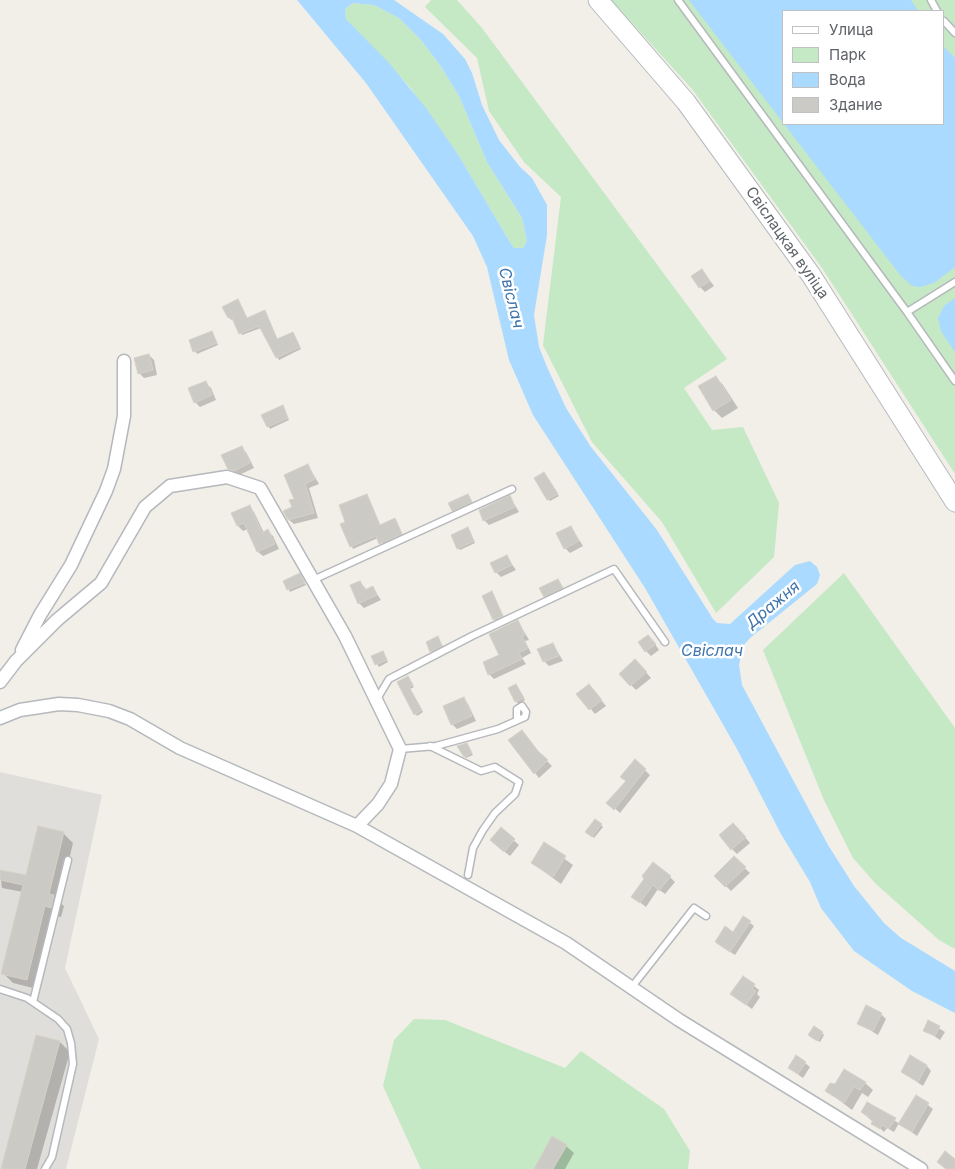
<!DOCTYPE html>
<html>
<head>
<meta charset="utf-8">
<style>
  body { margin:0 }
  #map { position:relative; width:955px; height:1169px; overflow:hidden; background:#f1efe8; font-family:Inter,sans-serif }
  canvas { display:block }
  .legend { position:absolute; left:782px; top:10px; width:162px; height:115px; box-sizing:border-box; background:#fff; border:1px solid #bfc1c3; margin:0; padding:6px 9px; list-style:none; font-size:15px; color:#5f6368 }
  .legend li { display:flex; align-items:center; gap:10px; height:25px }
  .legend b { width:25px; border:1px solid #bfc1c3 }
</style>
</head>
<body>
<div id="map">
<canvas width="955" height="1169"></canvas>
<ul class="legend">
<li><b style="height:6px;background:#fff"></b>Улица</li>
<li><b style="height:14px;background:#c5e8c5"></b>Парк</li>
<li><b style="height:14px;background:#aadaff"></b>Вода</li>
<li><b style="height:14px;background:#cccac5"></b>Здание</li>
</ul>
</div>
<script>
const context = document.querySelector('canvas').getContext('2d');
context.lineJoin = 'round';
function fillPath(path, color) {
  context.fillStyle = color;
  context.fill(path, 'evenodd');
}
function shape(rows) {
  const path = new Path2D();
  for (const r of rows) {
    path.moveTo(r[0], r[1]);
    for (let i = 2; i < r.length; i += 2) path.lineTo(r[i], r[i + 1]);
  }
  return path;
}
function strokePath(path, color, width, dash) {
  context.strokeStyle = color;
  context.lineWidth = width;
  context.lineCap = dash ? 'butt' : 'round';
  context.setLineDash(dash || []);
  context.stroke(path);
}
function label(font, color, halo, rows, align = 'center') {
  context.font = font + ' Inter,sans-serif';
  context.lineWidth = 5;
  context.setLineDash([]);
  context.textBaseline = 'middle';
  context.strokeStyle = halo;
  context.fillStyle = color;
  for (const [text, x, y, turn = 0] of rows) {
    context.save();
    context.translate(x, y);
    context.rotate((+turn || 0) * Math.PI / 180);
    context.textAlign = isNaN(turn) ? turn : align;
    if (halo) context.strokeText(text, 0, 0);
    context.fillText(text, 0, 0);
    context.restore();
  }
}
const industrial = shape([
  [0,772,102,795,65,968,99,1039,66,1169,0,1169]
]);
const green = shape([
  [431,0,457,0,482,28,727,359,684,388,712,430,743,427,779,503,774,557,716,613,662,522,592,442,543,345,561,197,524,162,489,111,477,58,425,7],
  [611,0,955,0,955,474,822,268,692,89],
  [784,11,944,11,944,124,784,124],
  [353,3,374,5,399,18,421,40,440,65,459,96,487,162,522,218,527,241,523,248,514,248,511,244,459,156,409,86,346,19,345,9],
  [844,573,955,728,955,949,939,940,876,884,853,858,824,800,763,650],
  [414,1019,445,1020,565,1068,581,1051,664,1109,690,1151,688,1169,421,1169,383,1086,394,1040]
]);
const water = shape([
  [297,0,394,0,443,34,465,59,472,73,482,105,499,140,520,167,532,178,547,205,547,235,534,315,539,347,547,367,566,408,591,447,657,530,713,619,717,623,730,624,795,565,810,561,817,567,820,575,817,584,750,638,743,646,739,665,742,685,828,845,854,886,884,923,901,938,955,971,955,1013,912,991,854,951,821,908,810,882,781,834,737,749,645,588,533,415,509,360,487,267,473,236,366,83],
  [353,3,374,5,399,18,421,40,440,65,459,96,487,162,522,218,527,241,523,248,514,248,511,244,459,156,426,108,390,64,346,19,345,9],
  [689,0,911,0,918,11,784,11,784,124],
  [944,47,955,58,955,267,934,283,920,287,912,286,901,276,784,124,944,124],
  [955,298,955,352,941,331,938,318,944,306]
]);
const shadow = shape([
  [702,270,714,286,705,292,700,287],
  [224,308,247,319,265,312,278,340,293,333,301,349,279,360,261,328,242,335,233,318,231,320,229,317],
  [212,332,218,345,197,354,190,341],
  [149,355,154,360,157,375,144,378,139,373],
  [716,377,723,385,738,408,722,418,714,410],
  [206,383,211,388,216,400,200,407,195,402],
  [284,409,289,420,270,429,268,426],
  [241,447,246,452,254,468,239,475,229,468],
  [308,465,319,484,309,488,318,518,294,524,289,520],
  [544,473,559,496,550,501,548,499],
  [367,495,380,526,397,522,403,536,383,545,378,538,353,549,342,525,347,522],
  [468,495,473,504,455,512,453,510],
  [510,497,519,512,489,525,484,520],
  [249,507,254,512,264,533,268,531,273,536,279,549,263,556,258,552,248,529,243,531,238,526,233,514],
  [571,527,583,546,570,553,565,548],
  [468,529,475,543,460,550,458,548],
  [506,556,516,570,501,577,496,572],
  [302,577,306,585,290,592,285,582],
  [558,580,564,590,547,598,545,596],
  [360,582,367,590,373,588,381,600,364,608,359,603],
  [492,593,504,618,496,622,484,596],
  [518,621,529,640,525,641,531,653,522,658,526,664,494,679,489,674],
  [438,638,444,648,434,653,431,651],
  [653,641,659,650,651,656,646,651],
  [553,644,563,661,549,666,544,661],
  [383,652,388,662,379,667,373,657],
  [635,660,651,678,636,690,620,674],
  [408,678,414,687,410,689,423,712,417,716,399,682],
  [518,688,525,700,518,704,509,689],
  [594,691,606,706,595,714,578,694],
  [463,699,468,704,476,721,457,729,452,724],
  [467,744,473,755,466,758,464,756],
  [541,755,552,766,539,778,535,773],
  [635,761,650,775,620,813,608,802,627,781],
  [601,825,603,827,594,838,588,834],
  [501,829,519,845,510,856,496,845],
  [738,829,750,843,737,854,732,849],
  [63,833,73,843,59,902,64,906,61,917,55,916,37,989,13,983,3,973,23,892,2,888,0,871,26,877],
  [544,844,573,865,561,884,532,863],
  [734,858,750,873,731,891,716,876],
  [670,877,675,882,665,894,658,889,646,907,633,897,646,879],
  [744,918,754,926,735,955,721,946,734,934],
  [743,977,759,990,757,994,760,997,752,1009,731,994],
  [881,1014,886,1019,878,1035,858,1023],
  [929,1022,945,1032,940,1040,925,1030],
  [822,1033,824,1035,820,1042,812,1037],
  [60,1042,70,1052,37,1169,2,1169],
  [805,1063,810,1067,803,1078,789,1068],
  [927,1066,931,1071,923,1086,902,1072],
  [865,1083,873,1090,868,1097,862,1093,852,1110,827,1091],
  [916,1096,933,1109,917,1136,899,1123,894,1132,887,1128,884,1132,862,1112,868,1104,900,1124],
  [566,1146,574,1153,565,1169,535,1169]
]);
const building = shape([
  [702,269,710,281,699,288,691,276,702,269],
  [238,299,247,318,265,310,277,339,293,332,300,347,276,358,259,326,239,334,231,316,228,318,222,307,238,299],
  [212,331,217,343,193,352,189,340,212,331],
  [149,354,153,370,138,374,134,358,149,354],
  [716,376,731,400,713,411,698,386,716,376],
  [206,381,212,395,194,403,188,388,206,381],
  [283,405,288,418,267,427,261,415,283,405],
  [242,446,250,463,234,471,228,469,221,455,242,446],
  [308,464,315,479,305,484,314,513,288,520,283,511,292,507,289,500,294,499,284,475,308,464],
  [544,472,558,494,547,500,534,478,544,472],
  [367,494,380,525,395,518,402,534,379,544,376,536,350,547,340,524,345,522,339,505,367,494],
  [468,494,472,502,452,511,448,503,468,494],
  [510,495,515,507,483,521,479,510,510,495],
  [250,505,262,533,268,529,275,544,257,552,244,523,237,526,231,513,250,505],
  [571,526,579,541,564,549,556,533,571,526],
  [468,527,474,541,457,549,451,535,468,527],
  [507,555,512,565,495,573,490,563,507,555],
  [300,573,305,583,287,590,283,581,300,573],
  [558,579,563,588,544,597,539,588,558,579],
  [360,581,365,590,373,586,377,595,358,604,350,585,360,581],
  [492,591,503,616,493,620,482,596,492,591],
  [518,620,525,635,522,637,528,648,519,653,522,659,488,675,483,662,499,655,489,634,518,620],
  [648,635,656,644,645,652,638,642,648,635],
  [438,636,442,646,430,652,426,642,438,636],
  [553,643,559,656,543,662,537,649,553,643],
  [383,651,387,660,375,665,371,656,383,651],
  [635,659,647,672,630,686,619,674,635,659],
  [408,676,413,685,409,687,422,710,414,715,397,682,408,676],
  [516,684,524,698,515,702,508,688,516,684],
  [589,684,602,700,589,710,576,694,589,684],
  [464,697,472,716,451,725,443,706,464,697],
  [522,730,538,751,548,760,534,774,508,740,522,730],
  [467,743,472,753,464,757,457,746,467,743],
  [635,759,646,769,614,810,606,803,626,781,620,777,635,759],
  [595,819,602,824,592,837,585,832,595,819],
  [733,823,746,837,731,850,719,835,733,823],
  [38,826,64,832,49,894,54,895,51,908,45,906,27,980,1,974,23,885,0,880,0,870,26,875,38,826],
  [501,827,515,839,504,852,490,840,501,827],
  [544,842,566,856,553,877,531,863,544,842],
  [734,856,746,867,725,887,714,876,734,856],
  [653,862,671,876,659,891,653,885,640,903,631,897,644,879,642,876,653,862],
  [743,916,751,921,730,952,715,942,725,926,733,932,743,916],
  [743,976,755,984,752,989,756,991,746,1005,730,994,743,976],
  [866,1005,882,1013,873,1031,857,1024,866,1005],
  [928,1020,940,1026,935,1036,923,1031,928,1020],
  [814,1026,823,1032,817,1041,808,1035,814,1026],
  [36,1035,60,1041,25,1169,1,1169,36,1035],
  [796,1055,806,1062,798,1074,788,1068,796,1055],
  [910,1055,927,1065,918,1082,901,1072,910,1055],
  [844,1069,866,1082,860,1090,854,1087,844,1103,825,1091,830,1083,835,1084,844,1069],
  [916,1095,929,1103,912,1132,898,1124,916,1095],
  [867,1102,896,1118,889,1129,882,1125,880,1129,871,1124,873,1120,861,1112,867,1102],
  [552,1136,567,1145,553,1169,534,1169,552,1136],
  [945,1151,955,1159,955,1169,946,1169,937,1162,945,1151]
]);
const lane = shape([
  [678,0,907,312,955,381],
  [931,0,937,11],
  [944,21,955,33],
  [907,312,955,282],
  [313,580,512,489],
  [377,699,389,679,472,636,614,569,665,642],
  [430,746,481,771,495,767,519,782,515,794,495,813,483,830,473,848,468,875],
  [400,749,436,746,498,729,525,717,526,712,522,706,517,709,517,720],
  [631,988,694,908,706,916],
  [0,989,27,998,58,1019,67,1029,71,1043,73,1064,52,1157,45,1169],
  [33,1002,68,860]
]);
const street = shape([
  [22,650,40,615,71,565,106,491,114,469,124,416,124,361],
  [0,682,16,661,57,620,101,583,145,507,170,486,227,477,260,488,345,636,400,749,391,784,378,804,357,826],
  [0,718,20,710,59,704,78,705,109,711,130,719,180,748,357,826,566,943,679,1020,921,1169]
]);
const secondary = shape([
  [598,0,686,102,811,275,955,502]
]);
const streetNames = [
  ["Свіслацкая вуліца",787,243,55]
];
const waterNames = [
  ["Свіслач",511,298,76],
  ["Дражня",773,605,-40],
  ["Свіслач",712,651]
];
fillPath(industrial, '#e0deda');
fillPath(green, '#c5e8c5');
fillPath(water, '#aadaff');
fillPath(shadow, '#0003');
fillPath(building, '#cccac5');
strokePath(building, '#d6d1c6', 1);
strokePath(lane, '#b5b8bc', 9);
strokePath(street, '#b5b8bc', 15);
strokePath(secondary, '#b6babf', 21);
strokePath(lane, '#fff', 6);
strokePath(street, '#fff', 12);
strokePath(secondary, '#fff', 19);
label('15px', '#5f6368', '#fff', streetNames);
label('italic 16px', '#4174aa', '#fff', waterNames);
</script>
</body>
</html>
